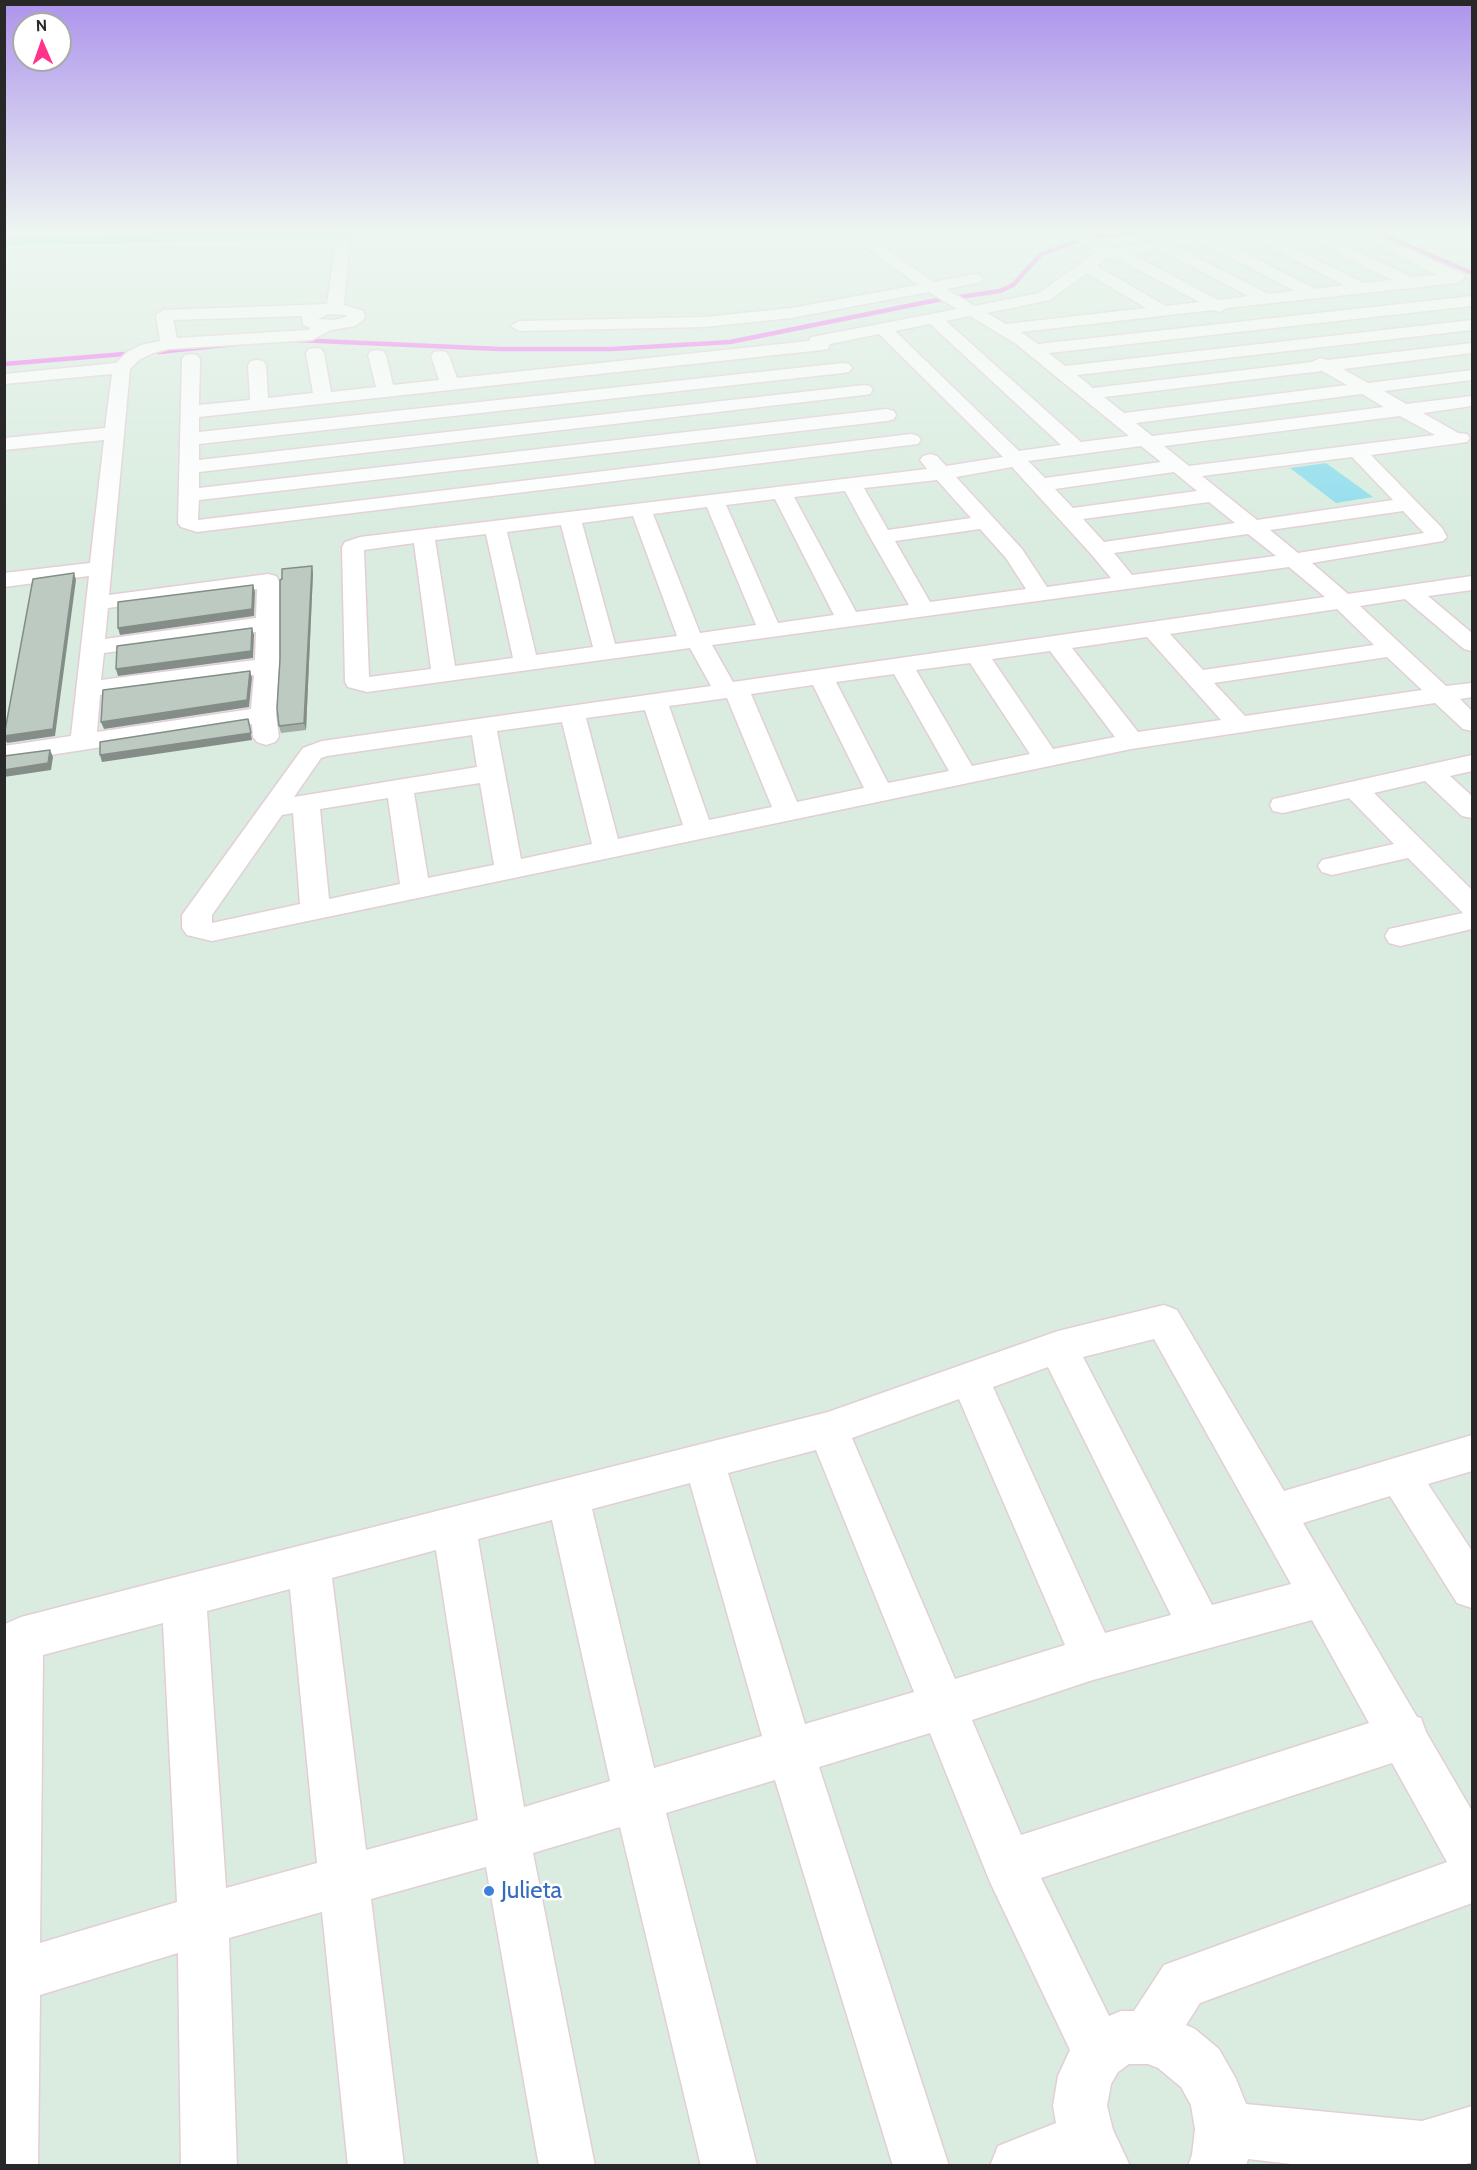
<!DOCTYPE html>
<html>
<head>
<meta charset="utf-8">
<style>
  body { margin:0 }
  #map { position:relative; width:1477px; height:2170px; overflow:hidden; background:#d9ecdf; font-family:Cabin,sans-serif }
  canvas { display:block }
  .frame { position:absolute; inset:0; border:6px solid #282828; pointer-events:none }
  .north { position:absolute; left:12px; top:12px; width:60px; height:60px; box-sizing:border-box; background:#fff; border:2px solid #a9a9a9; border-radius:50%; rotate:358deg; font-size:16px; font-weight:700; line-height:24px; text-align:center; color:#282828 }
  .north::after { content:''; display:block; margin:auto; width:21px; height:27px; background:#ff3389; clip-path:polygon(50% 0,100% 100%,50% 72%,0 100%) }
</style>
</head>
<body>
<div id="map">
<canvas width="1477" height="2170"></canvas>
<div class="frame"></div>
<div class="north">N</div>
</div>
<script>
const context = document.querySelector('canvas').getContext('2d');
context.lineJoin = 'round';
function fillPath(path, color) {
  context.fillStyle = color;
  context.fill(path, 'evenodd');
}
function shape(rows) {
  const path = new Path2D();
  for (const r of rows) {
    path.moveTo(r[0], r[1]);
    for (let i = 2; i < r.length; i += 2) path.lineTo(r[i], r[i + 1]);
  }
  return path;
}
function strokePath(path, color, width, dash) {
  context.strokeStyle = color;
  context.lineWidth = width;
  context.lineCap = dash ? 'butt' : 'round';
  context.setLineDash(dash || []);
  context.stroke(path);
}
function label(font, color, halo, rows, align = 'center') {
  context.font = font + ' Cabin,sans-serif';
  context.lineWidth = 5;
  context.setLineDash([]);
  context.textBaseline = 'middle';
  context.strokeStyle = halo;
  context.fillStyle = color;
  for (const [text, x, y, turn = 0] of rows) {
    context.save();
    context.translate(x, y);
    context.rotate((+turn || 0) * Math.PI / 180);
    context.textAlign = isNaN(turn) ? turn : align;
    if (halo) context.strokeText(text, 0, 0);
    context.fillText(text, 0, 0);
    context.restore();
  }
}
const pitch = shape([
  [1326,463,1373,497,1336,503,1290,468]
]);
const stream = shape([
  [1381,234,1472,273],
  [959,297,1000,291,1013,285,1041,254,1091,236,1133,234],
  [296,340,500,349,612,349,730,342,942,299],
  [159,352,234,344],
  [4,364,124,354]
]);
const minor = shape([
  [337,234,350,236,344,305,363,311,365,317,363,320,355,326,331,330,312,340,169,349,153,353,139,360,130,369,109,595,268,574,276,576,279,581,279,666,276,715,279,737,275,742,266,745,257,742,253,737,252,724,4,762,4,746,71,736,89,576,4,587,4,573,90,563,104,440,4,450,4,438,105,428,112,374,4,384,4,374,116,363,127,352,141,345,160,341,156,315,164,310,327,304,337,234],
  [329,314,346,315,348,316,334,320,318,319,329,314],
  [302,316,303,325,311,328,308,330,177,338,173,320,302,316],
  [257,589,256,618,105,639,108,608,257,589],
  [256,632,255,660,101,680,104,653,256,632],
  [254,675,251,709,97,732,100,695,254,675],
  [848,234,865,234,934,282,975,274,981,276,983,279,981,282,946,289,975,306,1039,293,1096,252,1071,234,1089,234,1111,248,1194,234,1230,234,1228,237,1219,239,1315,289,1344,285,1244,234,1263,234,1364,283,1392,280,1300,234,1320,234,1412,277,1437,275,1356,234,1376,234,1463,274,1465,278,1457,283,1227,308,1220,312,1213,310,1021,332,1038,344,1472,296,1472,306,1049,353,1065,366,1472,320,1472,330,1077,375,1093,388,1312,362,1320,358,1328,360,1472,343,1472,353,1343,369,1368,383,1472,370,1472,380,1384,391,1406,404,1472,396,1472,406,1423,413,1458,433,1467,434,1470,438,1467,442,1371,455,1442,528,1447,537,1443,541,1312,563,1348,594,1472,576,1472,590,1428,596,1472,633,1472,651,1464,649,1405,599,1360,606,1446,686,1472,683,1472,697,1460,699,1472,711,1472,731,1463,729,1435,703,1131,749,212,941,187,935,182,928,182,915,303,748,322,741,711,686,690,648,367,692,348,687,345,682,342,547,345,542,360,537,927,469,920,460,923,456,930,454,937,456,946,466,1003,457,879,334,830,344,828,349,822,350,199,417,199,432,843,363,849,364,852,368,849,372,843,373,199,444,199,460,864,385,870,386,873,390,870,394,864,395,199,472,199,488,887,409,894,411,896,415,894,419,887,421,199,500,198,520,911,434,918,436,921,440,918,444,197,532,181,527,178,523,182,359,185,355,191,354,197,355,200,359,199,405,250,400,248,365,251,361,257,360,263,361,266,365,268,398,313,393,306,353,309,349,315,348,321,349,324,353,331,392,376,387,368,355,371,351,377,350,383,351,386,355,393,385,439,380,431,356,434,352,440,351,446,352,449,356,457,378,809,341,811,337,817,336,957,309,929,292,791,318,705,327,519,331,511,326,519,321,705,317,791,308,918,285,848,234],
  [1201,242,1295,291,1268,294,1176,246,1201,242],
  [1159,249,1248,296,1218,300,1132,254,1159,249],
  [1115,257,1199,302,1166,306,1097,266,1108,258,1115,257],
  [1087,273,1146,308,1006,324,987,313,1050,300,1087,273],
  [970,316,1016,344,1129,436,1081,442,946,321,970,316],
  [930,324,1061,445,1019,451,895,331,930,324],
  [1322,371,1347,385,1124,413,1104,397,1322,371],
  [1362,394,1384,407,1152,436,1136,423,1362,394],
  [1400,416,1435,435,1189,466,1164,446,1400,416],
  [1141,446,1161,462,1045,478,1028,461,1141,446],
  [1352,457,1393,500,1257,520,1202,476,1352,457],
  [1012,467,1091,554,1111,578,1047,587,1022,549,956,477,1012,467],
  [1174,472,1197,491,1073,508,1055,489,1174,472],
  [937,480,971,518,888,530,864,488,937,480],
  [845,491,870,537,909,605,856,612,794,497,845,491],
  [775,499,834,615,778,623,726,505,775,499],
  [1209,502,1235,523,1104,542,1083,519,1209,502],
  [707,507,756,625,700,633,653,514,707,507],
  [1403,511,1424,533,1298,553,1270,530,1403,511],
  [633,516,677,636,615,644,582,523,633,516],
  [561,525,593,647,536,655,507,532,561,525],
  [980,529,1006,558,1026,589,930,602,895,541,980,529],
  [486,534,513,658,455,666,435,540,486,534],
  [1248,534,1276,556,1132,575,1114,553,1248,534],
  [414,543,431,669,369,677,364,550,414,543],
  [1289,567,1325,597,733,682,712,645,1289,567],
  [1337,609,1374,645,1203,670,1170,634,1337,609],
  [1147,637,1221,720,1138,732,1072,648,1147,637],
  [1050,651,1115,737,1053,749,992,659,1050,651],
  [1387,657,1422,690,1245,716,1214,683,1387,657],
  [970,663,1030,754,972,766,916,670,970,663],
  [894,674,949,771,888,783,836,682,894,674],
  [813,685,864,788,797,802,751,694,813,685],
  [727,698,772,807,709,820,669,706,727,698],
  [645,710,683,825,618,839,586,718,645,710],
  [562,722,592,844,521,859,497,731,562,722],
  [472,735,477,767,294,797,321,758,327,756,472,735],
  [480,783,494,865,428,878,414,793,480,783],
  [388,798,400,884,329,899,320,809,388,798],
  [293,813,300,904,212,923,212,915,282,815,293,813],
  [1472,755,1472,771,1450,776,1472,796,1472,818,1462,816,1425,781,1374,793,1472,890,1472,929,1400,946,1389,943,1385,936,1389,929,1463,913,1408,858,1332,875,1322,872,1318,866,1322,860,1394,844,1349,798,1283,813,1273,811,1270,805,1273,799,1283,797,1472,755],
  [1164,1305,1177,1310,1284,1491,1472,1435,1472,1471,1428,1484,1472,1551,1472,1608,1457,1603,1390,1496,1303,1523,1417,1717,1421,1718,1426,1732,1472,1811,1472,1903,1200,2003,1186,2025,1195,2029,1219,2049,1236,2079,1246,2104,1422,2121,1472,2106,1472,2162,1460,2166,1309,2166,1248,2159,1246,2166,1188,2166,1192,2155,1195,2129,1191,2105,1181,2087,1158,2068,1148,2064,1129,2064,1118,2072,1111,2084,1107,2106,1113,2130,1130,2166,990,2166,998,2146,1056,2123,1053,2106,1058,2076,1070,2050,990,1882,930,1733,819,1767,949,2166,893,2166,775,1780,666,1813,757,2166,701,2166,620,1827,533,1853,595,2166,539,2166,486,1867,371,1899,404,2166,348,2166,322,1912,229,1938,237,2166,181,2166,178,1953,40,1995,38,2166,4,2166,5,1624,21,1617,184,1575,828,1412,1058,1331,1164,1305],
  [1154,1339,1291,1584,1212,1605,1083,1357,1154,1339],
  [1048,1367,1171,1615,1105,1633,993,1387,1048,1367],
  [959,1399,1065,1645,955,1679,852,1438,959,1399],
  [816,1450,914,1692,805,1724,728,1473,816,1450],
  [690,1483,762,1736,654,1768,592,1509,690,1483],
  [552,1520,610,1781,524,1807,478,1539,552,1520],
  [436,1550,478,1820,366,1850,332,1578,436,1550],
  [290,1589,317,1863,226,1888,207,1611,290,1589],
  [1312,1620,1369,1723,1021,1835,972,1720,1093,1680,1312,1620],
  [163,1623,177,1902,40,1943,43,1655,163,1623],
  [1392,1763,1447,1862,1164,1965,1134,2011,1121,2011,1109,2016,1041,1878,1392,1763]
]);
const major = shape([
  [150,234,376,234,369,238,4,246,4,238,150,234]
]);
const wall = shape([
  [313,573,306,730,281,733,279,726,280,659]
]);
const shadedWall = shape([
  [312,566,313,573,306,730,304,723],
  [74,573,76,580,55,736,7,743,4,736],
  [253,585,255,592,254,616,120,635,118,628],
  [252,628,254,635,253,658,118,676,116,669],
  [250,671,252,678,249,707,104,729,101,722],
  [248,719,252,740,102,762,100,755],
  [50,750,53,757,51,770,4,777,4,770]
]);
const building = shape([
  [312,566,304,723,279,726,277,708,280,659,280,580,282,579,282,569,312,566],
  [74,573,53,729,4,736,33,579,74,573],
  [253,585,252,609,118,628,118,602,253,585],
  [252,628,251,651,116,669,117,646,252,628],
  [250,671,247,700,101,722,103,690,250,671],
  [248,719,251,733,100,755,100,742,248,719],
  [50,750,48,763,4,770,4,756,50,750]
]);
const markers = [
  [489,1891,6,"#3f7fe0"]
];
const nearShopnames = [
  ["Julieta",501,1891]
];
fillPath(pitch, '#8cdcee');
strokePath(stream, '#f565f1', 4.5);
strokePath(minor, '#e3ced7', 3);
strokePath(major, '#fff', 3);
fillPath(minor, '#fff');
fillPath(major, '#51f8aa');
fillPath(wall, '#a2aea6');
fillPath(shadedWall, '#848d87');
fillPath(building, '#bccac1');
strokePath(building, '#848d87', 1.5);
const sky = context.createLinearGradient(0, 0, 0, 538);
sky.addColorStop(0, '#ad94ec');
sky.addColorStop(0.43, '#eef6f1');
sky.addColorStop(1, '#eef6f100');
context.fillStyle = sky;
context.fillRect(0, 0, 1477, 538);
for (const [x, y, r, color] of markers) {
  const dot = new Path2D();
  dot.arc(x, y, r, 0, 2 * Math.PI);
  context.fillStyle = color;
  context.fill(dot);
  strokePath(dot, '#fff', 2);
}
label('24px', '#366cbe', '#fff', nearShopnames, 'left');
</script>
</body>
</html>
